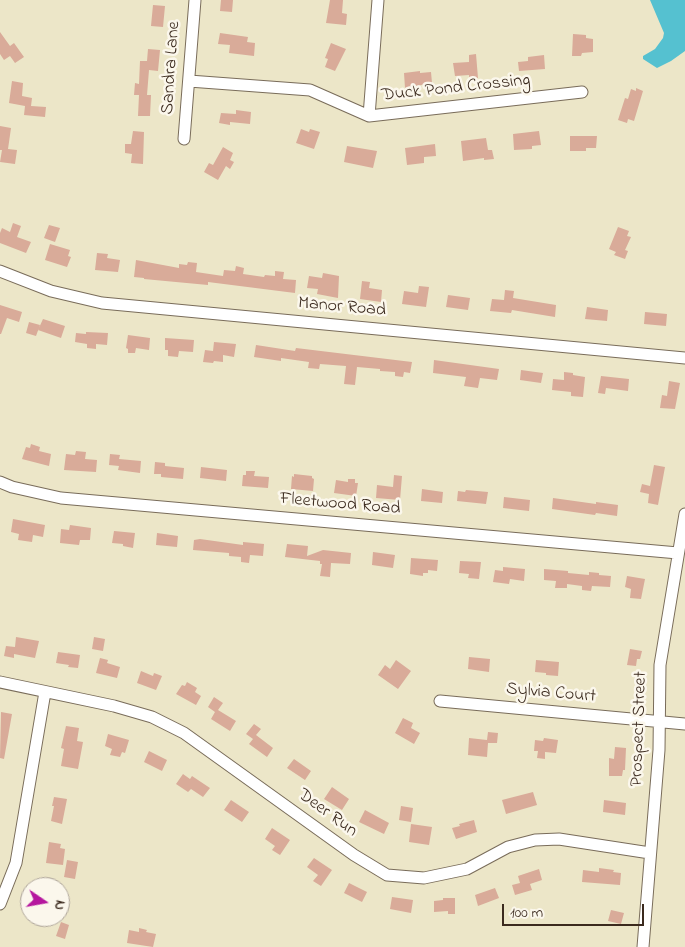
<!DOCTYPE html>
<html>
<head>
<meta charset="utf-8">
<style>
  body { margin:0 }
  #map { position:relative; width:685px; height:947px; overflow:hidden; background:#ece6c8; font-family:"Indie Flower",sans-serif }
  canvas { display:block }
  .north { position:absolute; left:20px; top:877px; width:50px; height:50px; box-sizing:border-box; background:#fbf7ec; border:1px solid #aea59a; border-radius:50%; rotate:102deg; font-size:14px; font-weight:700; line-height:20px; text-align:center; color:#3b2a1e }
  .north::after { content:''; display:block; margin:auto; width:18px; height:22px; background:#b5179e; clip-path:polygon(50% 0,100% 100%,50% 72%,0 100%) }
  .scale { position:absolute; left:502px; top:904px; width:142px; height:22px; box-sizing:border-box; border:2px solid #3b2a1e; border-top:0; padding-left:6px; font-size:15px; line-height:18px; white-space:nowrap; color:#3b2a1e; -webkit-text-stroke:4px #fbf7ec; paint-order:stroke }
</style>
</head>
<body>
<div id="map">
<canvas width="685" height="947"></canvas>
<div class="north">N</div>
<div class="scale">100 m</div>
</div>
<script>
const context = document.querySelector('canvas').getContext('2d');
context.lineJoin = 'round';
function fillPath(path, color) {
  context.fillStyle = color;
  context.fill(path, 'evenodd');
}
function shape(rows) {
  const path = new Path2D();
  for (const r of rows) {
    path.moveTo(r[0], r[1]);
    for (let i = 2; i < r.length; i += 2) path.lineTo(r[i], r[i + 1]);
  }
  return path;
}
function strokePath(path, color, width, dash) {
  context.strokeStyle = color;
  context.lineWidth = width;
  context.lineCap = dash ? 'butt' : 'round';
  context.setLineDash(dash || []);
  context.stroke(path);
}
function label(font, color, halo, rows, align = 'center') {
  context.font = font + ' "Indie Flower",sans-serif';
  context.lineWidth = 5;
  context.setLineDash([]);
  context.textBaseline = 'middle';
  context.strokeStyle = halo;
  context.fillStyle = color;
  for (const [text, x, y, turn = 0] of rows) {
    context.save();
    context.translate(x, y);
    context.rotate((+turn || 0) * Math.PI / 180);
    context.textAlign = isNaN(turn) ? turn : align;
    if (halo) context.strokeText(text, 0, 0);
    context.fillText(text, 0, 0);
    context.restore();
  }
}
const water = shape([
  [650,0,685,0,685,51,671,61,657,68,643,59,643,56,655,49,663,38,664,33]
]);
const building = shape([
  [221,0,233,0,232,12,220,11],
  [330,0,343,0,342,13,347,14,346,25,326,23],
  [153,5,165,6,163,27,151,26],
  [0,32,10,46,14,43,24,57,15,63,10,56,4,60,0,54],
  [220,33,248,37,247,42,255,43,254,56,229,53,230,45,218,44],
  [573,34,586,35,586,38,593,39,593,52,582,53,581,56,572,56],
  [331,43,346,49,335,71,325,67,328,59,325,58],
  [148,49,160,50,158,71,149,70,147,95,151,95,150,116,138,116,139,95,134,95,135,83,139,84,140,61,147,61],
  [476,54,478,78,469,79,469,75,455,76,453,63,469,62,469,55],
  [544,55,545,69,519,71,518,62,528,61,528,57],
  [420,71,420,73,431,72,432,83,405,88,404,73],
  [12,81,23,83,22,96,32,98,31,106,46,107,45,117,24,115,25,106,9,103],
  [636,88,643,91,634,121,628,119,627,123,618,120,625,98,628,99,631,89,636,91],
  [236,110,251,112,250,124,230,122,230,125,219,123,221,113,236,114],
  [0,126,11,128,8,149,17,150,15,164,0,162,2,150,0,150],
  [301,129,309,132,310,129,320,132,314,149,296,143],
  [133,131,144,132,143,164,131,163,132,154,125,153,125,144,131,144],
  [539,131,541,145,532,146,532,149,514,150,513,134],
  [570,136,597,136,596,148,586,148,586,151,570,151],
  [486,138,488,150,492,150,494,159,484,160,484,158,463,161,461,141],
  [435,144,436,156,424,157,424,163,407,165,405,148],
  [347,146,377,151,373,168,344,162],
  [223,147,233,153,230,160,234,162,230,169,226,166,218,180,204,172,209,163,213,165],
  [13,223,21,226,17,237,31,242,26,253,0,243,0,233,2,228,10,232],
  [49,225,60,228,55,242,44,238],
  [618,227,629,231,627,236,631,237,625,250,628,251,625,259,614,255,616,252,609,249],
  [50,244,70,250,68,256,71,257,67,267,45,260],
  [97,253,108,254,107,258,120,260,118,272,95,270],
  [136,260,179,268,179,264,187,265,188,262,197,263,196,272,223,276,224,270,235,271,236,266,244,268,243,274,264,277,265,275,275,276,275,271,284,272,283,279,296,280,295,293,208,282,208,285,144,279,144,278,134,277],
  [323,273,339,276,338,298,317,294,318,289,307,288,309,276,322,278],
  [362,281,370,282,369,288,382,290,381,302,360,299],
  [419,286,429,287,426,307,402,304,404,291,418,293],
  [505,290,514,291,513,298,556,305,555,317,512,310,511,313,490,311,492,299,504,300],
  [448,295,470,298,468,310,446,307],
  [0,305,22,312,19,322,7,318,1,334,0,334],
  [587,307,608,310,607,321,585,319],
  [645,312,667,314,666,326,644,324],
  [43,319,65,326,61,338,38,330],
  [29,322,40,325,36,336,26,333],
  [86,332,108,333,107,345,96,344,96,349,87,348,87,344,75,342,76,333,86,334],
  [128,335,150,338,149,350,136,348,135,353,128,353,128,349,126,348],
  [165,338,194,340,193,352,179,351,178,357,168,356,168,350,165,350],
  [214,342,236,344,234,357,223,355,223,362,214,361,213,363,203,362,205,350,213,351],
  [256,345,295,351,296,348,412,362,410,373,404,372,403,377,395,376,395,372,380,371,380,369,357,367,355,385,344,384,346,366,320,364,319,369,308,368,309,362,281,358,281,361,254,357],
  [434,360,499,369,497,380,480,378,478,388,464,386,466,377,433,373],
  [521,370,543,373,541,383,520,380],
  [564,372,573,373,573,375,585,377,583,397,571,396,571,392,552,390,553,379,564,380],
  [601,376,629,379,628,391,606,388,605,394,598,393],
  [669,381,680,383,675,409,660,408,662,395,667,396],
  [31,444,40,447,39,451,51,454,49,466,22,459,26,447,30,448],
  [76,451,86,452,85,459,97,460,96,472,64,470,66,454,75,455],
  [110,454,120,455,119,459,141,461,140,473,118,470,119,466,109,465],
  [155,462,165,463,165,466,184,468,183,479,161,477,161,474,154,474],
  [654,465,665,467,658,505,648,503,649,494,640,492,642,484,650,486],
  [201,467,227,470,226,481,200,478],
  [246,471,255,471,254,476,269,477,268,488,242,486,243,475,246,475],
  [294,474,312,476,312,478,314,479,313,491,291,489,292,476,294,477],
  [394,475,402,476,400,500,376,498,377,485,393,487],
  [348,479,355,479,355,483,358,483,356,496,334,493,336,480,348,482],
  [422,489,443,492,442,503,421,501],
  [466,490,488,492,486,504,457,501,458,491,465,492],
  [504,497,530,500,529,511,503,508],
  [553,498,596,504,596,502,618,505,617,516,596,513,595,515,552,509],
  [13,519,45,525,43,537,33,535,32,542,18,540,19,534,11,532],
  [70,525,91,528,90,540,80,540,79,545,60,543,61,529,69,530],
  [114,531,135,533,133,548,123,546,123,544,112,543],
  [157,533,178,536,177,547,156,545],
  [200,539,243,545,243,542,264,544,263,556,250,555,249,563,241,562,241,557,229,556,229,553,193,550,194,540],
  [287,544,308,546,307,556,323,550,351,553,350,564,331,563,330,577,320,576,322,564,320,564,320,561,285,557],
  [373,552,395,555,393,568,372,565],
  [411,558,438,560,437,571,428,570,428,573,423,573,423,576,410,574],
  [460,561,481,562,479,579,468,578,469,574,459,573],
  [503,567,525,569,524,581,510,579,509,584,493,582,495,570,503,571],
  [544,569,568,571,568,573,589,575,589,572,599,573,599,575,611,576,610,587,592,586,591,591,582,590,582,586,567,584,567,588,555,588,556,581,544,580],
  [627,576,645,579,641,599,630,598,631,589,625,587],
  [16,637,39,641,35,658,14,654,14,658,4,656,6,646,15,647],
  [94,637,105,639,103,651,92,649],
  [630,649,642,651,640,659,637,659,636,666,627,665],
  [58,652,80,655,78,668,68,667,69,665,56,663],
  [469,657,490,659,489,672,468,669],
  [100,658,108,660,107,663,120,667,117,678,96,673],
  [396,660,411,671,398,689,378,675,385,665,390,669],
  [536,660,559,662,558,676,546,675,546,673,535,672],
  [141,671,153,676,154,673,162,676,156,690,137,683],
  [187,682,197,688,195,692,201,696,196,705,176,694,182,685,185,686],
  [214,697,223,703,218,710,236,721,230,731,211,719,215,712,208,707],
  [1,712,12,714,4,759,0,758],
  [403,718,413,723,411,728,420,733,414,744,395,733],
  [254,724,261,729,256,735,273,748,267,757,249,744,253,739,246,734],
  [66,726,79,728,77,741,83,742,78,769,61,766,64,749,61,748],
  [488,732,498,733,497,743,488,743,487,757,468,755,469,738,487,740],
  [108,734,129,740,125,753,122,752,120,757,110,755,112,749,105,746],
  [544,738,558,740,556,753,545,752,545,759,537,758,538,751,534,751,535,740,543,741],
  [615,747,626,748,625,770,623,770,622,776,609,776,609,758,614,759],
  [149,751,167,760,162,771,144,762],
  [294,759,311,771,305,780,287,768],
  [183,774,190,779,192,776,210,788,203,797,191,789,188,792,176,784],
  [332,787,349,799,342,810,324,799],
  [533,792,537,805,506,814,502,800],
  [54,797,67,799,62,824,51,821,54,806,52,806],
  [231,800,249,812,242,822,224,810],
  [604,800,626,803,625,815,603,812],
  [401,806,413,808,411,822,399,820],
  [365,810,389,823,384,834,359,822],
  [474,820,477,832,456,839,452,828,460,826,459,824],
  [411,824,432,827,429,845,409,842],
  [272,828,290,840,280,855,272,850,275,846,265,839],
  [49,842,61,844,60,848,65,849,63,865,46,863],
  [314,858,332,870,321,886,313,881,318,875,307,867],
  [67,860,78,862,75,879,64,877],
  [599,868,614,870,613,872,621,873,620,885,582,882,583,870,599,872],
  [539,869,542,880,530,884,532,890,515,895,512,885,520,883,518,876],
  [349,883,367,892,362,902,344,893],
  [495,888,499,898,478,906,475,895],
  [392,897,413,900,411,913,390,909],
  [443,898,455,898,455,914,448,914,448,911,434,912,434,901,443,900],
  [611,910,624,913,621,924,608,921],
  [61,922,69,925,65,939,56,936],
  [139,928,147,930,146,932,156,934,153,947,127,943,129,930,139,932]
]);
const minor = shape([
  [189,81,310,90,369,116,582,92],
  [369,116,378,0],
  [184,139,195,0],
  [0,271,51,291,102,303,685,358],
  [0,482,12,487,61,498,678,553],
  [0,682,114,706,152,717,184,733,354,855,387,875,424,878,467,869,508,847,535,840,559,839,650,853],
  [440,701,685,724],
  [0,904,16,863,45,692],
  [643,947,659,750,660,665,685,514]
]);
const streetNames = [
  ["Sandra Lane",172,68,-86],
  ["Duck Pond Crossing",456,89,-6],
  ["Manor Road",342,308,5],
  ["Fleetwood Road",340,505,5],
  ["Sylvia Court",551,694,5],
  ["Prospect Street",640,729,-88],
  ["Deer Run",327,814,36]
];
fillPath(water, '#55c1d0');
fillPath(building, '#d9ab99');
strokePath(minor, '#796c5a', 13);
strokePath(minor, '#fff', 11);
label('18px', '#3b2a1e', '#fbf7ec', streetNames);
</script>
</body>
</html>
